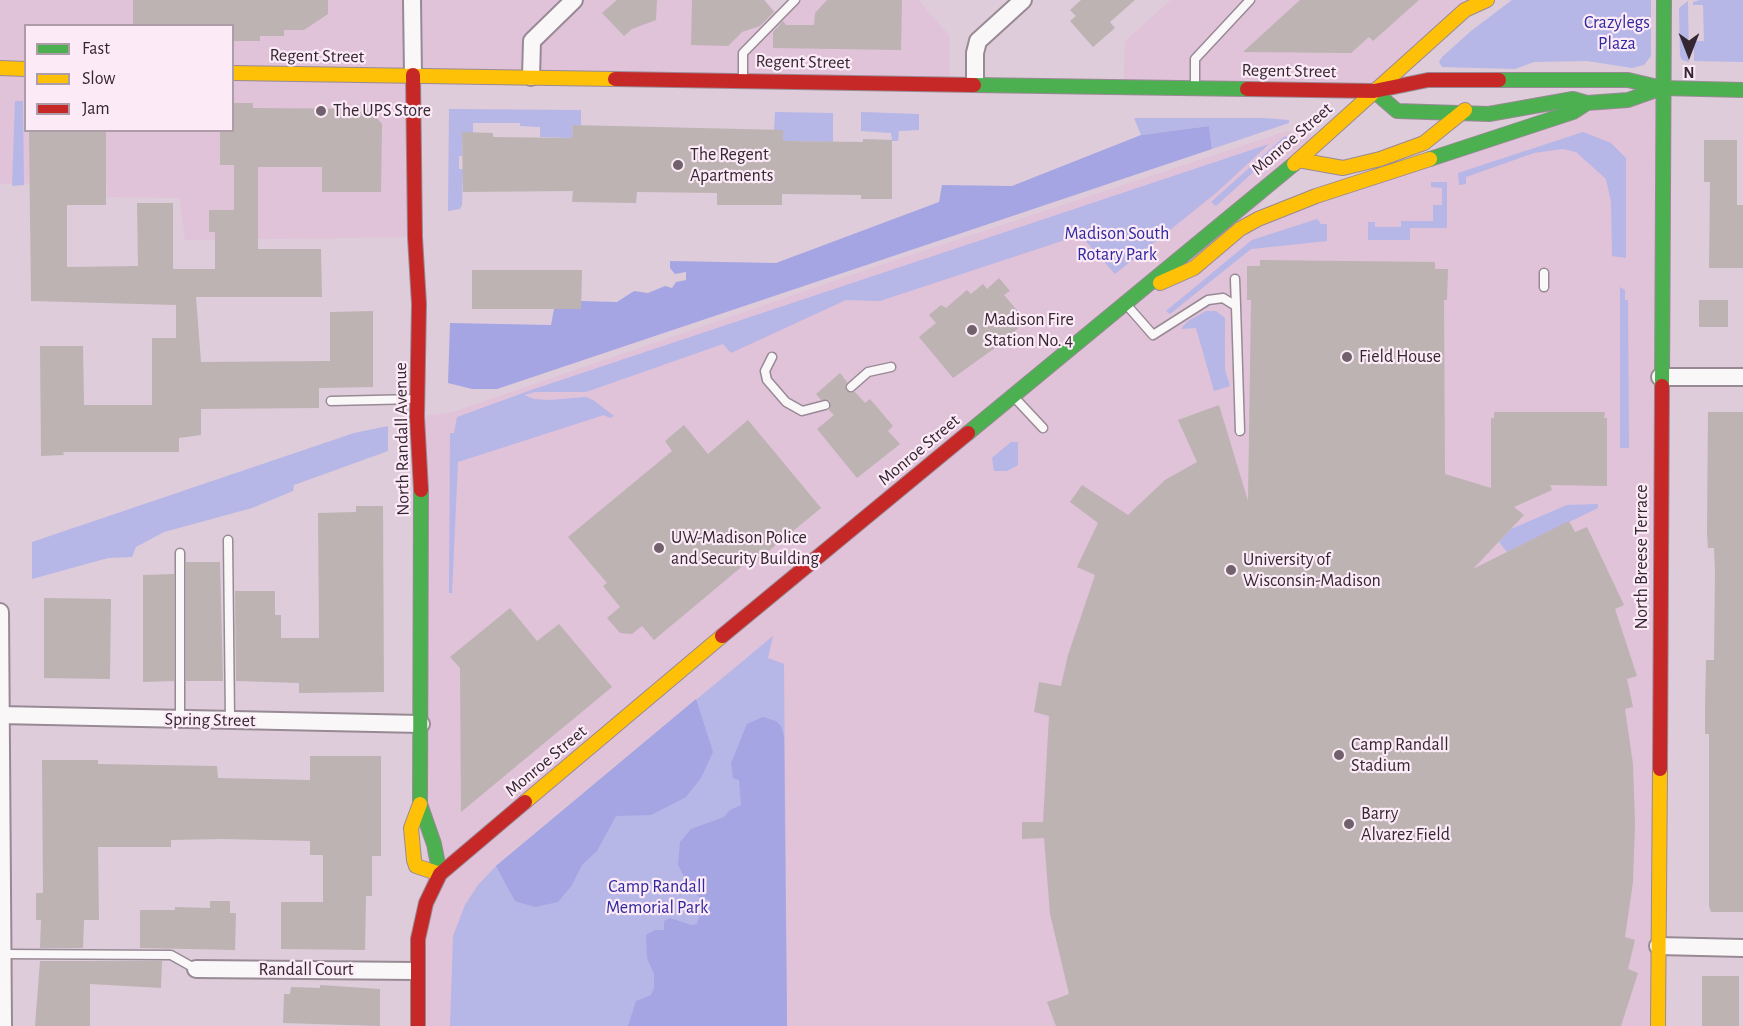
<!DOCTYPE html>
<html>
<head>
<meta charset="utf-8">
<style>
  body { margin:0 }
  #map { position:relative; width:1743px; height:1026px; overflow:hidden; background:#deccda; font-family:"Alegreya Sans",sans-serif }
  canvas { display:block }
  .legend { position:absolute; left:24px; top:24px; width:210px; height:108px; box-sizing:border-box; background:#fcebf7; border:2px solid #ac9da8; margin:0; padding:8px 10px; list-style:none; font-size:18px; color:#342731 }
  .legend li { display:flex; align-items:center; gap:12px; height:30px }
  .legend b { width:30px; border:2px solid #ac9da8 }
  .north { position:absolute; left:1659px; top:24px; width:60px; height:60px; -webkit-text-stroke:4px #fcebf7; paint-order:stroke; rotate:180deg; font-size:16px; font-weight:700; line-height:24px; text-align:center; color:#342731 }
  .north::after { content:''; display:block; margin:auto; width:21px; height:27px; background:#342731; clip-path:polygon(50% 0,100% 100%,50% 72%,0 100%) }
</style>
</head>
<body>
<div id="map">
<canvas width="1743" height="1026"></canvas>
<ul class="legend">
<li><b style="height:8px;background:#4caf50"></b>Fast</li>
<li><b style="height:8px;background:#ffc107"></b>Slow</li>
<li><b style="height:8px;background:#c62828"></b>Jam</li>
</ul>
<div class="north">N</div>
</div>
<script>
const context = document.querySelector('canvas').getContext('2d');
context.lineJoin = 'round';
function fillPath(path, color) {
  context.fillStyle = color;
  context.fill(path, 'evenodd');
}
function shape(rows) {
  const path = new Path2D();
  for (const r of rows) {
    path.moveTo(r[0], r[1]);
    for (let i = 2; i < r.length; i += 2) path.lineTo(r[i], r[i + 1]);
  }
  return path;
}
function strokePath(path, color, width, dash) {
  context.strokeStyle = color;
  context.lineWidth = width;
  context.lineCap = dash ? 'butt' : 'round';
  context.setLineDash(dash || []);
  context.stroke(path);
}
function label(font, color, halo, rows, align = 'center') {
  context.font = font + ' "Alegreya Sans",sans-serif';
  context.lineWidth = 4.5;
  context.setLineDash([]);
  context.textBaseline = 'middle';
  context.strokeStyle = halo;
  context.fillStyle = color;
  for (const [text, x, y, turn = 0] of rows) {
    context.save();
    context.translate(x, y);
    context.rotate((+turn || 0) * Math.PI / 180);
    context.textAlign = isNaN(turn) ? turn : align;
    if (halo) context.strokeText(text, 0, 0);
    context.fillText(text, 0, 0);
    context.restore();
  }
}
const built = shape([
  [0,0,765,0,779,15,795,0,918,0,949,35,950,83,414,75,415,237,185,240,180,198,107,197,107,184,0,184],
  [26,26,232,26,232,130,26,130],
  [1171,0,1470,0,1374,91,1124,85,1125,41],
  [1662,88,1658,1026,418,1026,426,903,427,826,417,417,453,412,875,267,1287,131,1323,137,1298,160,1240,229]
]);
const green = shape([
  [1512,0,1651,0,1651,56,1644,65,1632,68,1587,61,1534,62,1515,69,1442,67,1439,62,1442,57,1471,31],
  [1700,0,1743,0,1743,62,1694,61,1694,41,1704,41,1703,5,1693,5,1693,2],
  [1688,1,1689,62,1682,60,1680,56,1679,8],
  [15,101,23,101,24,185,12,186],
  [449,109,581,110,581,125,573,126,572,138,540,137,540,127,520,126,520,123,473,123,473,133,462,133,462,156,459,156,459,169,463,169,462,205,460,209,448,211],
  [775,112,833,113,833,142,783,141,774,130],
  [861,112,919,114,919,130,899,131,898,141,892,141,891,133,861,131],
  [1134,118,1264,118,1289,120,1289,123,1212,149,1209,126,1141,135],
  [1583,132,1611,143,1626,158,1626,258,1612,256,1611,202,1606,179,1576,152,1563,149,1534,153,1466,177,1466,184,1459,185,1458,173],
  [1290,136,1292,137,1216,206,1211,202,1284,137],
  [1269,144,1216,193,1115,274,1080,235,880,301,846,300,731,353,723,344,586,392,535,392,524,395,534,399,549,400,586,397,593,400,614,416,610,418,604,415,458,462,452,593,449,593,450,433,454,433,457,417,534,389],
  [1431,182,1447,182,1447,228,1410,228,1410,240,1368,240,1368,222,1375,222,1375,227,1401,227,1401,221,1433,221,1433,205,1442,205,1442,188,1431,187],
  [1317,219,1321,224,1327,224,1327,241,1251,249,1170,314,1166,311,1252,240],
  [1620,287,1625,290,1625,300,1628,300,1629,448,1620,448],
  [1206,311,1216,311,1225,318,1225,370,1230,386,1214,391,1196,328,1181,329,1188,321],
  [388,426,388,451,294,485,293,491,252,508,164,532,136,547,132,557,108,558,32,579,32,542,354,433],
  [1011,442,1018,442,1018,465,1007,471,994,471,992,458],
  [1598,504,1598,508,1507,552,1499,542,1511,529,1567,505],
  [773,636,768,658,784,664,787,1026,450,1026,453,936,465,905,478,885,496,866]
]);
const forest = shape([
  [1209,126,1212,149,497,389,472,389,448,383,450,323,551,325,554,309,581,309,581,301,617,302,634,291,648,293,665,286,672,288,676,282,686,280,686,272,675,274,670,268,670,261,776,263,939,202,942,185,1012,186,1141,135],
  [696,699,713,752,701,778,686,797,651,815,616,816,597,851,582,865,572,885,558,902,535,907,515,901,496,866],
  [763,717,776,721,781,726,784,736,787,1026,628,1026,636,1001,651,995,654,988,654,974,647,958,646,935,655,930,664,930,664,921,670,918,691,925,697,924,699,917,707,913,711,901,699,897,689,886,678,865,680,842,691,829,724,817,730,810,741,805,739,780,733,778,731,763,747,724]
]);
const building = shape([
  [133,0,328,0,328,14,304,30,284,30,284,36,260,36,260,41,232,41,232,26,133,26],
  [617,0,657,0,656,20,632,29,624,36,602,13],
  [692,0,764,0,774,12,760,26,742,32,728,46,691,45],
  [827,0,902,0,901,50,773,48,773,32,783,21,786,25,814,25,815,13],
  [1081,0,1135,0,1110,22,1115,28,1093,47,1070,21,1076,16,1070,10],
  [1300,0,1419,0,1373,41,1369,37,1351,53,1243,52],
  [232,103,253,103,253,108,369,109,382,124,381,192,322,192,322,167,258,167,258,249,321,249,322,297,196,297,201,362,330,361,330,312,373,311,373,387,319,388,319,408,201,409,201,435,179,438,179,452,63,452,64,455,41,456,40,346,83,346,84,405,152,405,152,338,176,338,176,305,31,301,29,130,106,130,106,205,67,205,67,267,138,266,137,203,173,203,173,269,215,269,215,232,209,232,209,210,234,210,234,165,220,165,220,130,232,130],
  [573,125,783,130,783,141,863,142,863,139,892,140,892,199,861,199,861,195,782,194,782,205,717,205,717,193,637,192,636,203,572,202,573,191,463,192,462,132,493,133,493,137,572,138],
  [1704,140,1737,140,1737,205,1743,205,1743,268,1709,268,1710,182,1704,182],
  [1260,260,1435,262,1435,269,1448,269,1447,300,1444,300,1445,474,1491,488,1491,418,1494,418,1494,412,1605,412,1604,418,1607,418,1607,486,1550,485,1552,490,1514,507,1524,515,1473,569,1569,521,1575,532,1587,527,1624,605,1615,609,1637,676,1627,679,1633,707,1625,709,1633,764,1635,823,1633,882,1625,937,1635,940,1628,969,1638,973,1621,1026,1056,1026,1047,1002,1069,994,1050,914,1044,838,1022,839,1022,822,1043,822,1049,716,1034,712,1039,682,1061,686,1068,655,1095,575,1077,567,1098,523,1070,502,1082,485,1128,515,1165,480,1197,462,1178,420,1219,405,1248,501,1251,300,1247,300,1247,266,1260,266],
  [472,270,582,270,581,309,472,309],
  [999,278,1010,291,1004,295,1026,321,1002,343,953,378,919,337,936,323,929,315,941,305,946,308,967,290,971,294,983,284,987,289],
  [1699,300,1728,300,1728,327,1699,327],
  [840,373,847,382,846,391,855,392,865,403,870,399,893,426,888,431,900,444,857,478,817,429,834,415,829,410,830,401,821,400,816,394],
  [1708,412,1743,412,1743,912,1711,912,1709,906,1709,734,1705,734,1705,707,1706,660,1714,660,1715,572,1714,548,1708,548,1707,533],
  [748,420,821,508,754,563,751,559,654,640,642,626,632,634,620,633,607,618,620,607,603,586,607,583,568,537,672,451,665,441,684,425,708,454],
  [356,506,383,506,384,692,299,693,299,683,236,681,235,591,275,591,275,615,281,615,281,638,319,638,318,513,356,512],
  [186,562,220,562,223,681,186,681],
  [174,574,174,681,143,682,143,575],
  [44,598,111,599,110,679,44,678],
  [510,608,537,641,559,624,612,687,461,812,460,668,450,657],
  [310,756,381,756,381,856,372,856,372,896,366,896,365,950,281,949,281,902,323,902,323,855,310,855,310,841,223,839,171,840,171,847,98,847,99,920,84,920,83,948,40,948,41,920,36,920,36,893,43,893,42,760,98,760,98,764,217,766,218,778,310,780],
  [210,901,230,901,230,913,236,913,235,950,140,948,140,910,175,910,175,907,210,908],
  [40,961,162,961,161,988,90,984,90,1026,35,1026],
  [1702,976,1739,976,1739,1026,1702,1026],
  [320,985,380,989,380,1026,283,1023,284,994,290,994,291,987,320,988]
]);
const lane = shape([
  [743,79,743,53,795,0],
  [1195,86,1195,59,1250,0],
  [1544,273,1544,287],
  [1125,303,1153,335,1208,300,1223,298,1236,306,1235,279],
  [1236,306,1240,431],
  [772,357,765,371,767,380,786,402,802,411,825,405],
  [851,387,868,372,891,367],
  [1014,397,1043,428],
  [331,401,417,399],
  [228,540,230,720],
  [180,553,180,719],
  [3,954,171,955,196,969]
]);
const street = shape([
  [412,0,413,75],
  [531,77,532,41,574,0],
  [975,83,975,53,978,41,1023,0],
  [1660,377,1743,377],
  [0,612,3,1026],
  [0,715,421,724],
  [1658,946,1743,948],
  [196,969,416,971]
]);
const fast = shape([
  [1499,80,1628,80,1662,88,1743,90],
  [974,85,1247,89],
  [1374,91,1397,111,1489,114,1573,99,1587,103,1628,100,1662,88],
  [1430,159,1573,112,1587,103],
  [1662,386,1664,0],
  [968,433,1294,164],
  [421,490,420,804,434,844,440,874]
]);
const slow = shape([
  [0,68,26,69],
  [232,73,615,79],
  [1298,160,1343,168,1380,159,1424,143,1465,110],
  [1294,164,1465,10,1487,0],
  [1160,283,1194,268,1240,229,1258,219,1316,196,1430,159],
  [525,802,722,636],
  [420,804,411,828,414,860,416,866,440,874],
  [1658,1026,1660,769]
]);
const jam = shape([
  [413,75,415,237,419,304,417,417,421,490],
  [615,79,974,85],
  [1247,89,1374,91,1428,80,1499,80],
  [722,636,968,433],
  [1660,769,1662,386],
  [418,1026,418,939,426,903,440,874,525,802]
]);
const markers = [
  [321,111,6,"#70616c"],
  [678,165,6,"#70616c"],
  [972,330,6,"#70616c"],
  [1347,357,6,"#70616c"],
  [659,548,6,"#70616c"],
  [1231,570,6,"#70616c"],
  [1339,755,6,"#70616c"],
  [1349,824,6,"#70616c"]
];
const parkNames = [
  ["Crazylegs",1617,23],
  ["Plaza",1617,44],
  ["Madison South",1117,234],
  ["Rotary Park",1117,255],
  ["Camp Randall",657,887],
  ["Memorial Park",657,908]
];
const streetNames = [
  ["Regent Street",317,56,1],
  ["Regent Street",803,62,1],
  ["Regent Street",1289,71,1],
  ["Monroe Street",1292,139,-41],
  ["North Randall Avenue",402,439,-91],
  ["Monroe Street",919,450,-40],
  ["North Breese Terrace",1642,557,-90],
  ["Spring Street",210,720,1],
  ["Monroe Street",546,761,-40],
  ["Randall Court",306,970]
];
const poiNames = [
  ["The UPS Store",333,111],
  ["The Regent",690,155],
  ["Apartments",690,176],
  ["Madison Fire",984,320],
  ["Station No. 4",984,341],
  ["Field House",1359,357],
  ["UW-Madison Police",671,538],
  ["and Security Building",671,559],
  ["University of",1243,560],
  ["Wisconsin-Madison",1243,581],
  ["Camp Randall",1351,745],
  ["Stadium",1351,766],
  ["Barry",1361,814],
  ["Alvarez Field",1361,835]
];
fillPath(built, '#e0c2d9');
fillPath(green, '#b6b6e7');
fillPath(forest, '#a5a5e3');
fillPath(building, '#bcb3b2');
strokePath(lane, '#988a94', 11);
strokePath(street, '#988a94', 20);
strokePath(fast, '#988a94', 16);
strokePath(slow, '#988a94', 16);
strokePath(jam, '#988a94', 16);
strokePath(lane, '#faf7f9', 8);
strokePath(street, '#faf7f9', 16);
strokePath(fast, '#4caf50', 14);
strokePath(slow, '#ffc107', 14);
strokePath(jam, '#c62828', 14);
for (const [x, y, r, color] of markers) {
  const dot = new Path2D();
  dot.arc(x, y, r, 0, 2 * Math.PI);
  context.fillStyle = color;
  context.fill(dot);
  strokePath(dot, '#fcebf7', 2);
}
label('18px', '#2e299e', '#fcebf7', parkNames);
label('18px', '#342731', '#fcebf7', streetNames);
label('18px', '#342731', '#fcebf7', poiNames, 'left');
</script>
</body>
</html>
